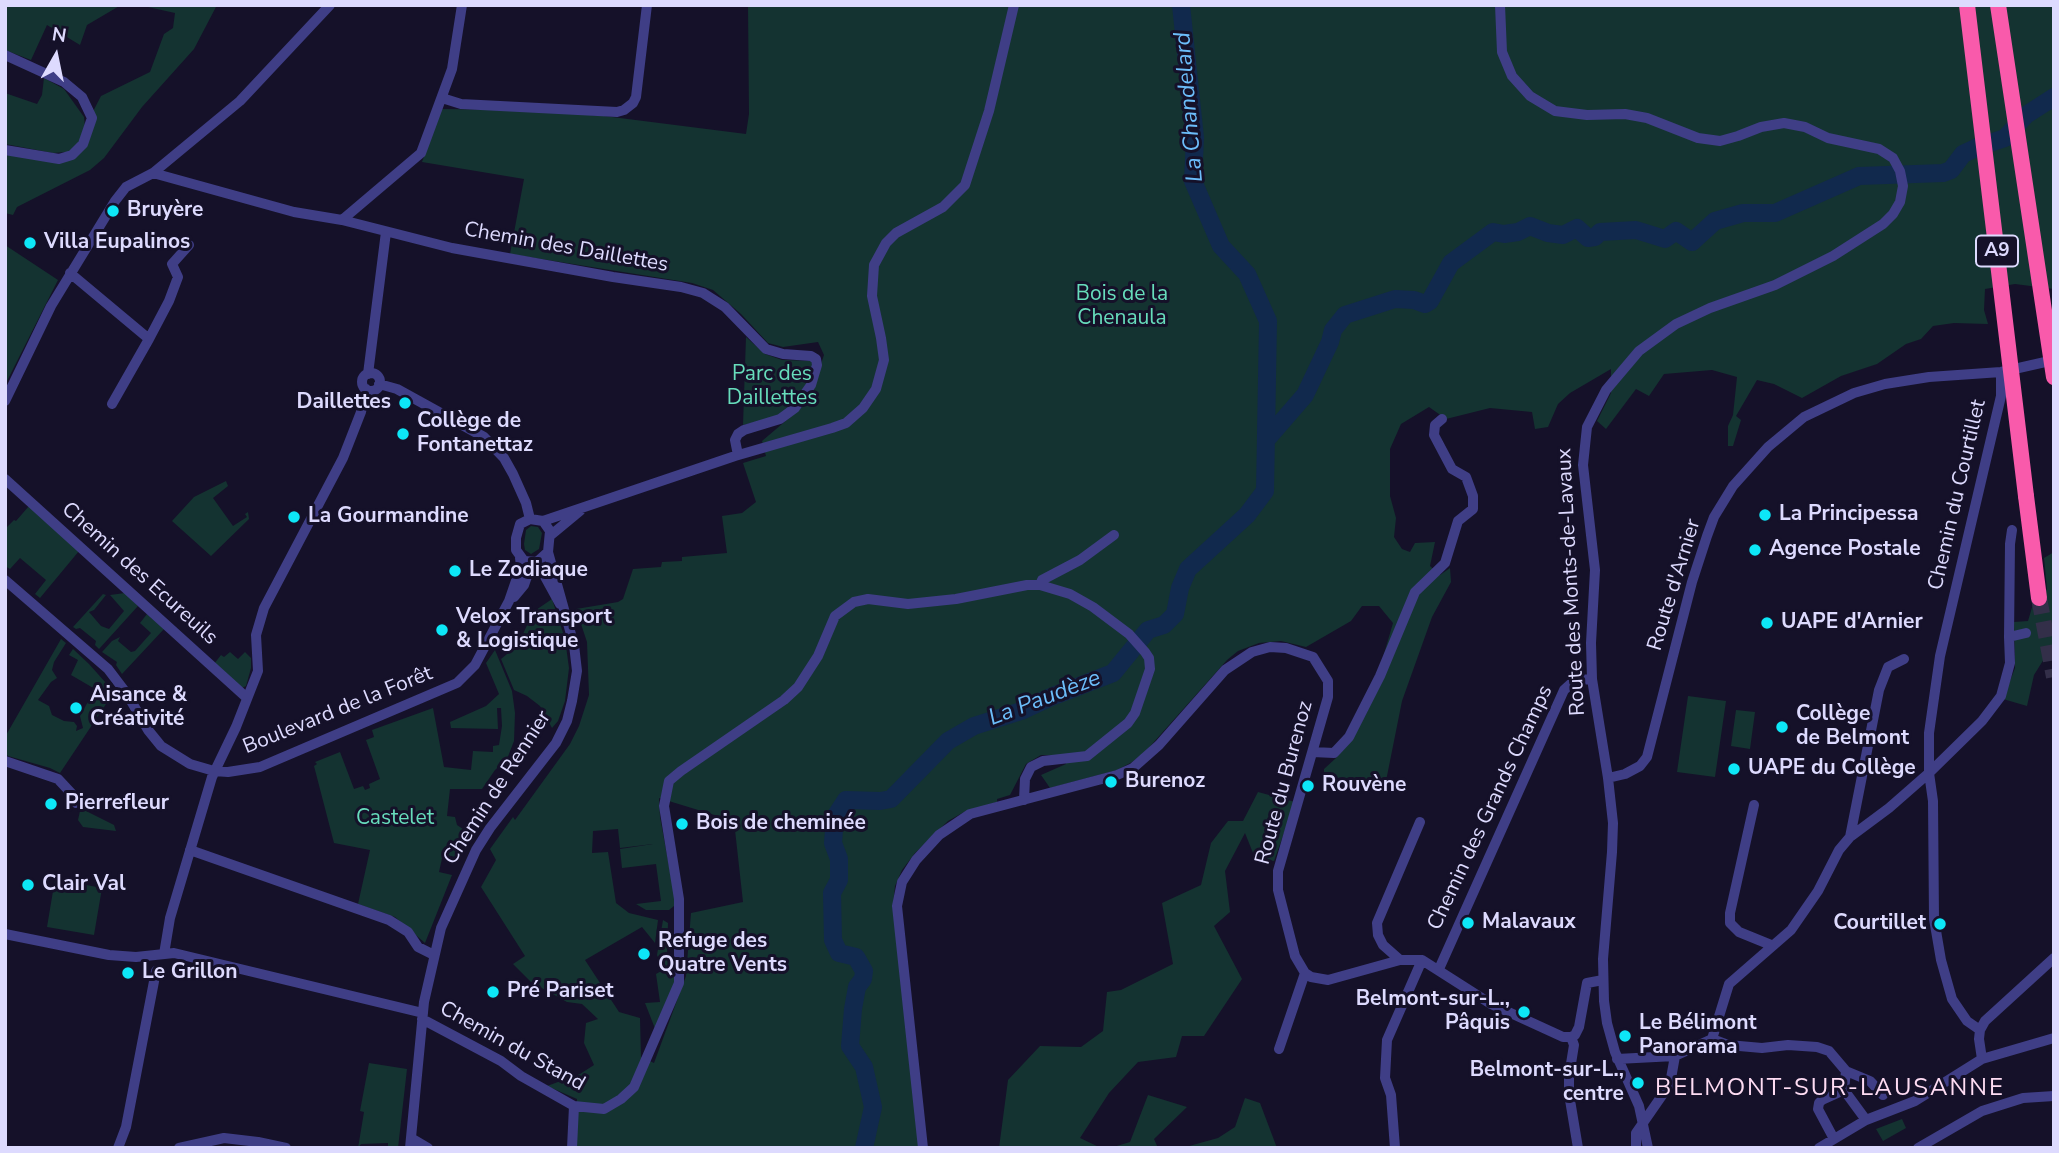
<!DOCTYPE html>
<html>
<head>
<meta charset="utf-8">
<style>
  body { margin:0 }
  #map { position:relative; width:2059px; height:1153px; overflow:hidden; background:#151129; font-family:"Nunito Sans",sans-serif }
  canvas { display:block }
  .frame { position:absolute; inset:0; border:7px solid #dddafe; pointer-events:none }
  .north { position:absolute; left:21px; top:21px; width:70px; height:70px; -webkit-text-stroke:5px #151129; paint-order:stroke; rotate:9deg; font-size:19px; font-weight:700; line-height:28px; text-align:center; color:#dddafe }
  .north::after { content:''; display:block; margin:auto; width:24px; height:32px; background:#dddafe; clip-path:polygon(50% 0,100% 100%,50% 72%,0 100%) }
</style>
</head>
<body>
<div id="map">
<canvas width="2059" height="1153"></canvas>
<div class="frame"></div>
<div class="north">N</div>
</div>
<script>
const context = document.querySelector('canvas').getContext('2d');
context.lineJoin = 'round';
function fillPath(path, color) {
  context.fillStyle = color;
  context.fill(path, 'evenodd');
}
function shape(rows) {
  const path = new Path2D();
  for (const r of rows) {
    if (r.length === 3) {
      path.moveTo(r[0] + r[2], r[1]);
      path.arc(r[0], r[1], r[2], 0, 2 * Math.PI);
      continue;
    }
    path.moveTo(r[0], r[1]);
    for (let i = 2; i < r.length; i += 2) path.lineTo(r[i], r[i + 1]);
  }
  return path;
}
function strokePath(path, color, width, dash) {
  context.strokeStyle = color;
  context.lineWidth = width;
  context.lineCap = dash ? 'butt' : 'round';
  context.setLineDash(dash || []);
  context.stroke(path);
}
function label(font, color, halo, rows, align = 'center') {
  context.font = font + ' "Nunito Sans",sans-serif';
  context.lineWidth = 6;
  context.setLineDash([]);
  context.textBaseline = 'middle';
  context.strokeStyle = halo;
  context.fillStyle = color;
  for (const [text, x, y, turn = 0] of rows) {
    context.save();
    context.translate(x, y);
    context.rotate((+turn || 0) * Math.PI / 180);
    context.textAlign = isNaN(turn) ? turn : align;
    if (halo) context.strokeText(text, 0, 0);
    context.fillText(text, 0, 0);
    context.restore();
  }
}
const green = shape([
  [5,5,121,5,87,25,80,45,47,25,31,60,5,50],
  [139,5,217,5,194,49,142,107,104,158,90,170,17,207,13,215,5,213,5,154,47,161,66,152,53,153,5,144,5,93,37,104,42,95,44,78,64,89,84,117,85,127,101,96,150,72,164,34,173,28,175,13],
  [748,5,2054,5,2054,289,2015,284,1985,289,1984,310,1988,324,1954,323,1933,326,1921,339,1906,344,1877,364,1841,376,1802,398,1774,384,1757,380,1736,416,1741,420,1733,446,1728,446,1728,426,1733,415,1737,377,1712,370,1664,374,1649,396,1636,389,1606,429,1597,421,1611,393,1611,369,1570,393,1558,404,1548,427,1535,429,1532,412,1490,408,1446,419,1429,407,1401,424,1390,449,1390,496,1396,518,1394,537,1402,549,1410,552,1415,543,1435,542,1430,566,1440,575,1450,568,1451,582,1432,617,1402,701,1386,781,1379,790,1369,789,1341,778,1324,780,1324,769,1336,758,1353,737,1367,712,1393,623,1379,606,1362,606,1351,621,1306,647,1281,641,1259,643,1238,651,1227,660,1145,752,1132,762,1117,770,1050,788,1041,775,1066,764,1062,755,1041,755,1026,764,1010,795,997,799,997,802,964,812,948,821,915,853,902,870,895,886,893,905,919,1148,576,1148,577,1099,547,1086,580,1074,594,1065,584,1043,586,1023,598,1019,582,1004,567,1002,531,982,513,964,525,956,481,887,496,860,490,849,513,817,515,820,570,744,579,726,589,695,587,642,576,609,618,602,623,599,633,569,661,567,662,562,682,561,682,557,727,553,722,516,742,513,756,502,743,463,766,456,762,441,808,402,824,355,818,342,783,347,768,343,741,314,713,290,692,283,510,254,524,179,422,162,441,109,522,110,604,116,746,134,749,114],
  [659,798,734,821,743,902,691,913,686,976,654,1063,641,1057,640,1018,619,1012,585,960,642,927,655,943,658,920,629,913,616,903,608,852,592,853,593,831,618,829,620,848,653,844,620,849,622,868,656,864,661,901,636,904,646,910,669,910,674,906,674,893,660,817],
  [5,245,58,280,5,385],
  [746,337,765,354,782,360,813,361,811,379,795,403,775,418,743,425],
  [226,481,228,486,213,498,233,526,247,517,245,514,248,512,249,519,211,556,172,521,194,497],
  [29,506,79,551,40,598,35,594,46,580,20,558,10,569,5,566,5,529,14,520,16,521],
  [531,526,538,527,542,533,539,549,531,554,525,550,524,544,526,530],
  [2054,552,2052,646,2034,675,2027,706,2003,699,2015,668,2014,622,2028,621,2033,604,2047,589,2044,558],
  [125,593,138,606,99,649,95,645,96,641,80,628,76,629,73,627,103,594,106,595,94,610,89,612,101,626,109,629,124,611,110,595],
  [552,599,565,639,569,668,565,701,558,721,552,728,540,706,527,696,514,690,501,659,518,645,533,612],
  [147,614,164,629,122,674,116,665,117,662,102,652,112,641,120,637,118,641,131,652,135,651,151,633,140,623],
  [61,639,66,643,54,662,52,670,57,678,51,682,38,700,49,706,52,715,64,721,74,722,77,726,76,731,83,728,80,716,95,689,71,675,78,660,69,655,73,649,89,664,114,692,60,773,50,768,8,756,5,753,5,737],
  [495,650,512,691,515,713,514,741,507,759,495,770,482,789,450,789,447,816,455,817,457,825,473,836,460,858,443,854,439,872,452,875,425,943,395,917,358,904,370,850,334,843,314,766,317,764,315,762,340,752,354,789,363,786,365,790,370,788,369,784,380,779,366,740,374,737,372,730,433,708,444,767,471,770,473,751,493,752,493,746,499,745,502,726,501,708,497,708,498,729,451,728,450,722,486,706,499,694,486,663],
  [230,652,238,659,245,652,251,658,251,668,246,686,242,688,214,664,221,655,224,657],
  [1688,696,1726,701,1715,777,1677,772],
  [1736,710,1755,712,1750,749,1731,746],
  [1258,792,1295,802,1274,861,1255,858,1245,833,1225,871,1230,912,1214,926,1242,979,1204,1036,1182,1036,1176,1057,1138,1062,1109,1093,1080,1138,1101,1148,999,1148,1008,1080,1040,1046,1081,1047,1103,1031,1107,992,1121,990,1173,964,1162,903,1201,885,1211,843,1228,821,1243,821],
  [84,810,114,825,116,831,83,827,78,820,80,811],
  [55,879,102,888,94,935,47,927],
  [663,920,668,923,667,956,675,966,676,978,656,1031,645,1003,660,1002,656,974,663,970,657,955],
  [369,1063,407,1069,398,1148,388,1148,388,1143,361,1144,358,1148,364,1112,360,1111],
  [1148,1095,1187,1107,1154,1139,1158,1148,1110,1148,1130,1142],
  [1245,1098,1260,1103,1277,1148,1182,1148,1218,1138,1235,1127],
  [1902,1119,1906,1128,1883,1141,1876,1129]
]);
const river = shape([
  [1266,440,1305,395,1330,342,1333,330,1345,315,1395,299,1414,300,1425,304,1430,301,1451,263,1493,232,1504,234,1518,232,1530,226,1548,233,1563,235,1577,228,1588,238,1595,237,1600,232,1636,230,1665,239,1676,231,1692,242,1715,221,1743,213,1775,213,1859,176,1943,173,1951,170,1963,154,1978,147,2005,138,2026,115,2054,97],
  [864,1148,873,1107,864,1067,850,1046,853,1009,857,987,863,979,864,971,856,957,839,953,833,940,832,893,839,880,839,859,833,843,835,817,846,800,880,801,891,799,948,741,974,726,1021,711,1051,697,1113,673,1148,630,1164,625,1175,614,1180,588,1188,569,1247,515,1265,491,1268,321,1247,274,1221,246,1193,181,1195,138,1181,5]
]);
const highwayTunnel = shape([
  [2039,598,2054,677]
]);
const minor = shape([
  [1500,5,1502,52,1512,76,1530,96,1555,111,1587,115,1625,114,1647,118,1698,138,1720,141,1738,136,1761,127,1784,123,1805,127,1828,138,1879,149,1893,158,1900,171,1903,186,1900,202,1893,214,1883,224,1833,256,1775,285,1710,308,1676,324,1639,351,1606,390,1587,427,1583,465,1595,570,1591,643,1592,679,1608,778,1613,823,1612,852,1603,959,1604,1001,1607,1023,1615,1052,1639,1106,1648,1148],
  [5,55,64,82,82,97,92,118,83,144,72,155,59,159,5,150],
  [442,98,461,104,617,112,624,110,633,103,636,97,647,5],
  [153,173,294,212,342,220,452,248,613,277,681,287,703,293,725,307,766,349,783,354,811,356,816,359,817,365,811,385,795,408,780,419,744,430,738,434,735,440,738,455],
  [342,220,421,153,452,69,462,5],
  [70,273,149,339,169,301,178,277,172,264,189,245],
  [371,382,9],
  [368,374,386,232],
  [379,384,397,389,484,437,504,458,513,474,526,503,530,519],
  [5,401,51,306,115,201,126,187,153,173,240,101,330,5],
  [112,404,149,339],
  [5,479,247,698],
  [530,519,543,521,550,531,548,552,537,562,524,561,516,550,516,538,520,524,530,519],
  [543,521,735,456,832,428,846,423,863,408,876,389,884,360,881,338,872,296,874,265,886,243,896,233,943,207,965,185,989,111,1014,5],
  [551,535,580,511],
  [537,562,560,604],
  [5,580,108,669,127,694,148,730,161,746,190,764,214,771,228,772,260,767,457,683,475,665,509,601,521,566,520,558],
  [1040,585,1042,580,1080,560,1114,535],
  [514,597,524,585,532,562],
  [2009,637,2010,544,2012,530],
  [1313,752,1334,753,1349,737,1380,676,1415,592,1445,563,1458,521,1473,509,1473,496,1466,477,1452,469,1434,435,1435,425,1442,419],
  [5,761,58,779,72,794,76,803],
  [1608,778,1625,774,1640,766,1647,757,1692,582,1707,536,1714,517,1733,486,1768,447,1804,417,1854,393,1885,384,1929,377,2001,372,2054,360],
  [1754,805,1730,913,1730,923,1739,932,1771,945],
  [1850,837,1879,690,1888,667,1904,659],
  [190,850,389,920,408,932,418,947,434,955],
  [5,934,109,955,136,957,174,953,423,1013],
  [164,954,170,918,212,777,236,727,258,671,256,635,264,608,343,458,361,412,366,389],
  [1400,960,1383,945,1378,935,1377,923,1420,822],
  [1439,969,1564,690,1575,680,1592,679],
  [422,1019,501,1061,521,1076,574,1106,604,1109,621,1099,634,1087,679,983,679,899,664,806,669,781,681,771,784,700,798,687,818,656,835,616,854,602,868,599,908,604,956,599,1027,585,1040,585,1070,594,1093,607,1129,634,1145,652,1149,658,1150,669,1135,713,1128,723,1087,756,1043,761,1031,767,1025,779,1024,800],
  [1980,1030,1967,1021,1952,999,1941,960,1934,919,1933,801,1929,773,1929,733,1940,656,2001,396,2001,372],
  [1571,1037,1574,1045,1569,1076,1569,1094,1578,1148],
  [1571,1037,1575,1035,1579,1027,1587,983,1603,980],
  [1712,1039,1728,1045,1762,1048,1788,1045,1817,1047,1829,1051,1846,1071],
  [1279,1049,1305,973],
  [1617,1059,1675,1056,1712,1039,1729,984,1791,930,1818,891,1839,850,1850,837,1889,808,1929,773,1982,721,2001,696,2010,663,2009,637,2026,633],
  [1982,1059,1979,1039,1980,1030,1985,1021,2054,958],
  [1866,1120,1844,1090,1846,1071,1870,1081,1883,1095],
  [411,1138,428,1148],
  [1834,1139,1818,1109,1819,1103,1822,1100,1844,1090],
  [118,1148,126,1127,156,971],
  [179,1148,224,1138,258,1142,286,1148],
  [410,1148,424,1002,441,928,476,850,490,828,556,743,567,721,572,701,577,671,574,645,548,552],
  [572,1148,574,1106],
  [923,1148,897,906,902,882,916,860,939,835,970,814,1117,775,1133,768,1159,745,1225,670,1252,652,1270,647,1286,648,1313,657,1328,681,1328,697,1278,871,1278,890,1295,956,1305,973,1311,977,1328,980,1400,960,1422,960,1491,1004,1563,1037,1571,1037],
  [1395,1148,1391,1095,1385,1078,1387,1040,1422,960],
  [1636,1148,1636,1133,1670,1084,1675,1056],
  [1819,1148,1866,1120,1915,1101,1982,1059,2054,1038],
  [1918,1148,1982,1111,2023,1098,2054,1096]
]);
const highway = shape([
  [2026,496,2039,598]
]);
const highwayBridge = shape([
  [1967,5,2026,496],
  [1998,5,2054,377]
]);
const markers = [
  [113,211,7,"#0de7f7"],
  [30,243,7,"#0de7f7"],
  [405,403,7,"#0de7f7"],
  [403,434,7,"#0de7f7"],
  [1765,515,7,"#0de7f7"],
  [294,517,7,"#0de7f7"],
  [1755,550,7,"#0de7f7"],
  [455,571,7,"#0de7f7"],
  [1767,623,7,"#0de7f7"],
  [442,630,7,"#0de7f7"],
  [76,708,7,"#0de7f7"],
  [1782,727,7,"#0de7f7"],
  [1734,769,7,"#0de7f7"],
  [1111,782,7,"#0de7f7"],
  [1308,786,7,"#0de7f7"],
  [51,804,7,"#0de7f7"],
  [682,824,7,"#0de7f7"],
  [28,885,7,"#0de7f7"],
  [1468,923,7,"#0de7f7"],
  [1940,924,7,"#0de7f7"],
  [644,954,7,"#0de7f7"],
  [128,973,7,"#0de7f7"],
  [493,992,7,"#0de7f7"],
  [1524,1012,7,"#0de7f7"],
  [1625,1036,7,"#0de7f7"],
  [1638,1083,7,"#0de7f7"]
];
const shields = [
  [1997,251,42]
];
const shieldNames = [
  ["A9",1997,251]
];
const poiNames = [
  ["Bruyère",127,211],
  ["Villa Eupalinos",44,243],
  ["Daillettes",391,403,"right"],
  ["Collège de",417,422],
  ["Fontanettaz",417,446],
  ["La Principessa",1779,515],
  ["La Gourmandine",308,517],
  ["Agence Postale",1769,550],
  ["Le Zodiaque",469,571],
  ["Velox Transport",456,618],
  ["& Logistique",456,642],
  ["UAPE d'Arnier",1781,623],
  ["Aisance &",90,696],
  ["Créativité",90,720],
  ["Collège",1796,715],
  ["de Belmont",1796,739],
  ["UAPE du Collège",1748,769],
  ["Burenoz",1125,782],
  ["Rouvène",1322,786],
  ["Pierrefleur",65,804],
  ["Bois de cheminée",696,824],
  ["Clair Val",42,885],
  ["Malavaux",1482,923],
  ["Courtillet",1926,924,"right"],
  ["Refuge des",658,942],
  ["Quatre Vents",658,966],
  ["Le Grillon",142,973],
  ["Pré Pariset",507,992],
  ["Belmont-sur-L.,",1510,1000,"right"],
  ["Pâquis",1510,1024,"right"],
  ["Le Bélimont",1639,1024],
  ["Panorama",1639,1048],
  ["Belmont-sur-L.,",1624,1071,"right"],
  ["centre",1624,1095,"right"]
];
const streetNames = [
  ["Chemin des Daillettes",566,248,10],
  ["Chemin du Courtillet",1958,495,-77],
  ["Chemin des Ecureuils",139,574,42],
  ["Route des Monts-de-Lavaux",1572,582,-93],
  ["Route d'Arnier",1675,585,-73],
  ["Boulevard de la Forêt",338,711,-22],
  ["Route du Burenoz",1285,783,-75],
  ["Chemin de Rennier",498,788,-57],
  ["Chemin des Grands Champs",1491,808,-65],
  ["Chemin du Stand",512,1047,29]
];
const parkNames = [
  ["Bois de la",1122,295],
  ["Chenaula",1122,319],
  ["Parc des",772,375],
  ["Daillettes",772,399],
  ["Castelet",395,819]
];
const waterNames = [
  ["La Chandelard",1190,107,-95],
  ["La Paudèze",1045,699,-21]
];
const quarterNames = [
  ["BELMONT-SUR-LAUSANNE",1830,1089]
];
fillPath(green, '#143331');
strokePath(river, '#11294d', 18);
strokePath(highwayTunnel, '#332f49', 16, [16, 8]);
strokePath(minor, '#3f3e86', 10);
strokePath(highway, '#f95aab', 16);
strokePath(highwayBridge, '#f95aab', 16);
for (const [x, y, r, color] of markers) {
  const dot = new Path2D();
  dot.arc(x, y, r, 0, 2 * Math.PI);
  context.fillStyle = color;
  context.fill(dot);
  strokePath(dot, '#151129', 2.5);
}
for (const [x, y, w] of shields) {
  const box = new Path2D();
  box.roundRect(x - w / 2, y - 15.5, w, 31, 5);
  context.fillStyle = '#151129';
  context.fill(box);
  strokePath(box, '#dddafe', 2);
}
label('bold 19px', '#dddafe', null, shieldNames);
label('bold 21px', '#dddafe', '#151129', poiNames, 'left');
label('21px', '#dddafe', '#151129', streetNames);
label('21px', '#67ddbc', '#151129', parkNames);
label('italic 23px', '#6cbdfa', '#151129', waterNames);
context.letterSpacing = '2px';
label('24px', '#fedcf3', '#151129', quarterNames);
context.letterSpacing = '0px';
</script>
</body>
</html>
